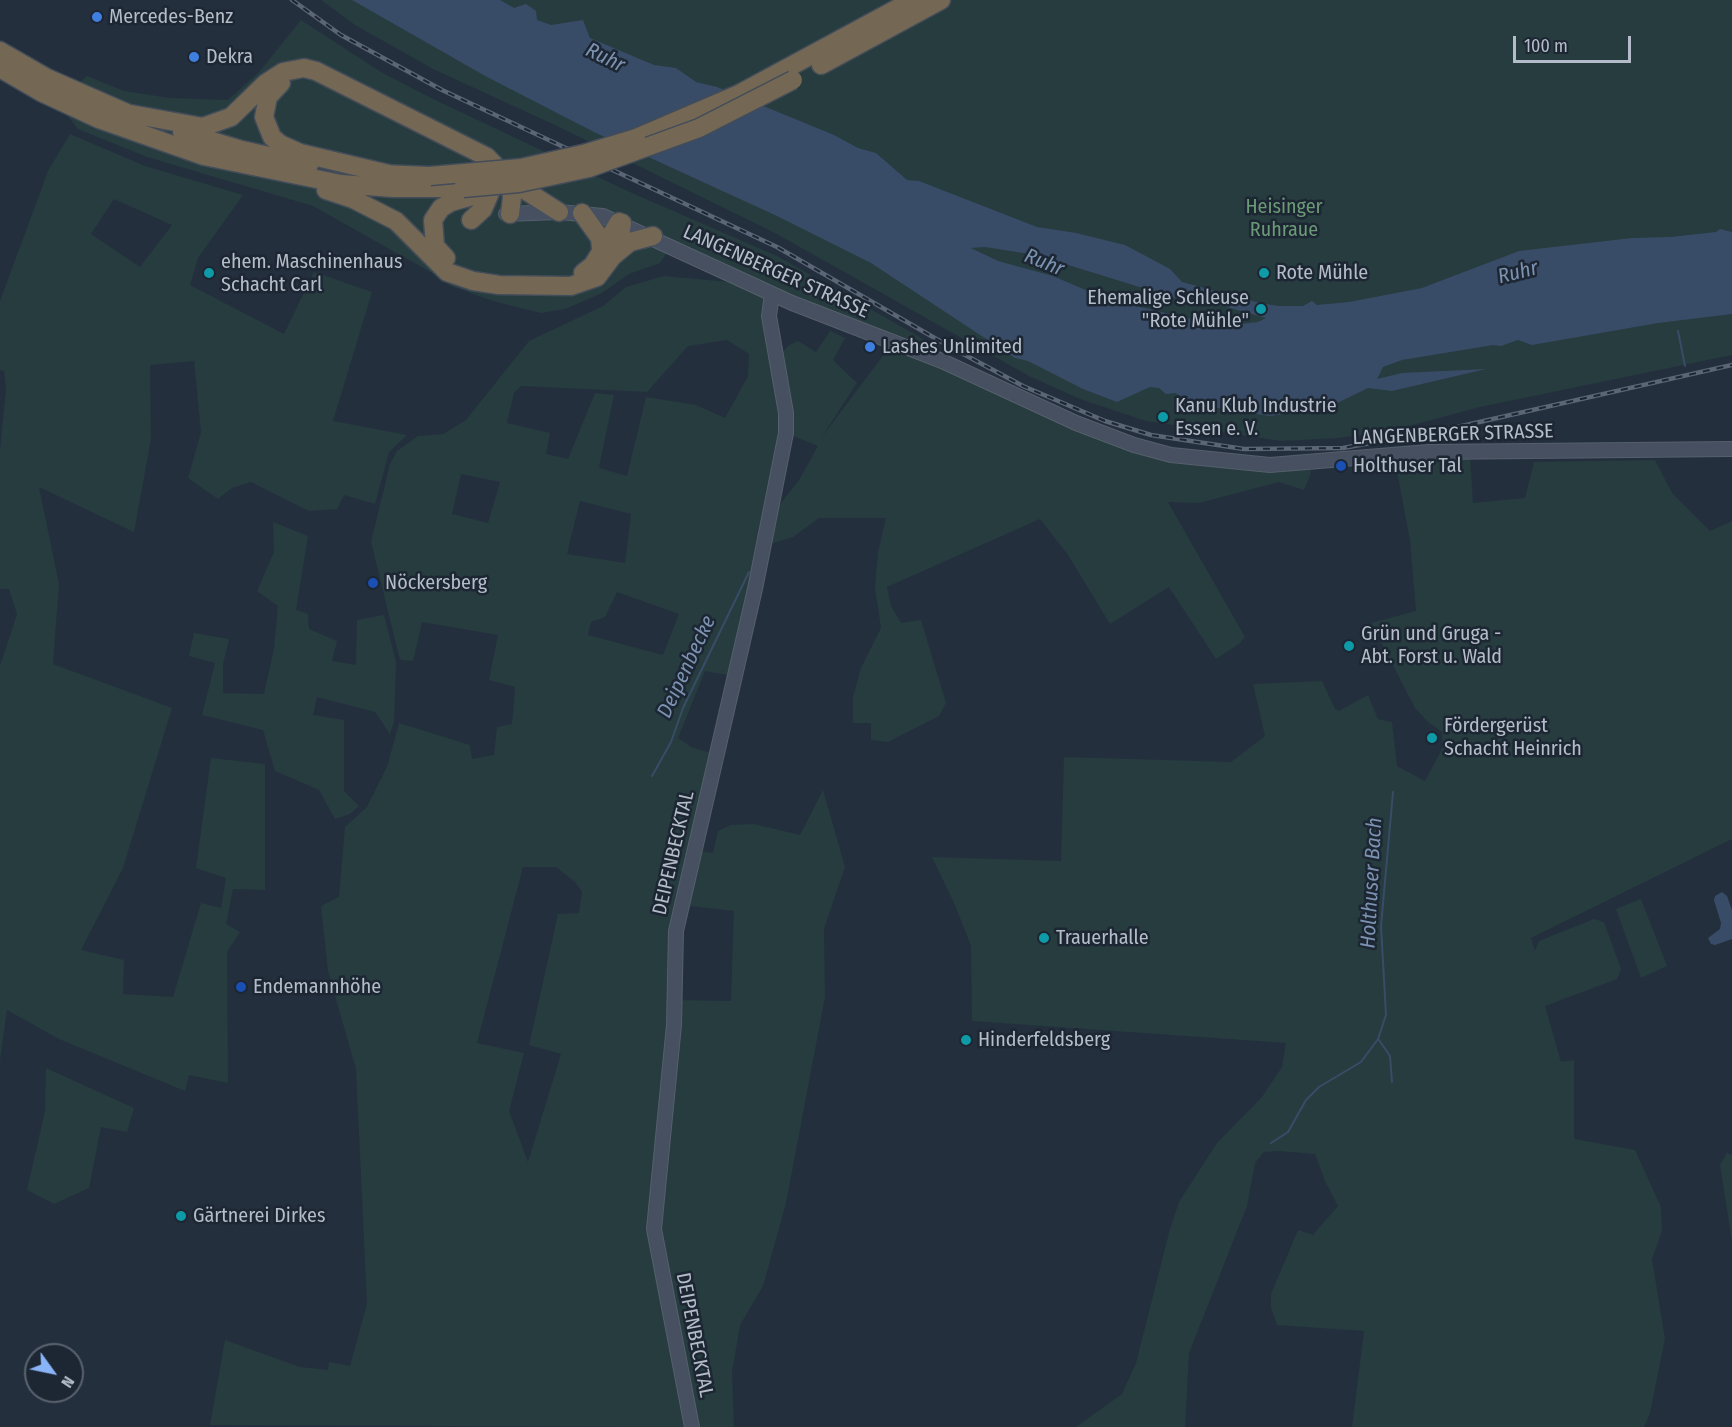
<!DOCTYPE html>
<html>
<head>
<meta charset="utf-8">
<style>
  body { margin:0 }
  #map { position:relative; width:1732px; height:1427px; overflow:hidden; background:#242f3e; font-family:"Fira Sans Condensed",sans-serif }
  canvas { display:block }
  .north { position:absolute; left:24px; top:1343px; width:60px; height:60px; box-sizing:border-box; background:#1d2633; border:2px solid #59626f; border-radius:50%; rotate:123deg; font-size:16px; font-weight:700; line-height:24px; text-align:center; color:#b4bcc9 }
  .north::after { content:''; display:block; margin:auto; width:21px; height:27px; background:#8ab4f8; clip-path:polygon(50% 0,100% 100%,50% 72%,0 100%) }
  .scale { position:absolute; left:1513px; top:36px; width:118px; height:27px; box-sizing:border-box; border:3px solid #b4bcc9; border-top:0; padding-left:8px; font-size:18px; line-height:21px; white-space:nowrap; color:#b4bcc9; -webkit-text-stroke:4px #1d2633; paint-order:stroke }
</style>
</head>
<body>
<div id="map">
<canvas width="1732" height="1427"></canvas>
<div class="north">N</div>
<div class="scale">100 m</div>
</div>
<script>
const context = document.querySelector('canvas').getContext('2d');
context.lineJoin = 'round';
function fillPath(path, color) {
  context.fillStyle = color;
  context.fill(path, 'evenodd');
}
function shape(rows) {
  const path = new Path2D();
  for (const r of rows) {
    path.moveTo(r[0], r[1]);
    for (let i = 2; i < r.length; i += 2) path.lineTo(r[i], r[i + 1]);
  }
  return path;
}
function strokePath(path, color, width, dash) {
  context.strokeStyle = color;
  context.lineWidth = width;
  context.lineCap = dash ? 'butt' : 'round';
  context.setLineDash(dash || []);
  context.stroke(path);
}
function label(font, color, halo, rows, align = 'center') {
  context.font = font + ' "Fira Sans Condensed",sans-serif';
  context.lineWidth = 5;
  context.setLineDash([]);
  context.textBaseline = 'middle';
  context.strokeStyle = halo;
  context.fillStyle = color;
  for (const [text, x, y, turn = 0] of rows) {
    context.save();
    context.translate(x, y);
    context.rotate((+turn || 0) * Math.PI / 180);
    context.textAlign = isNaN(turn) ? turn : align;
    if (halo) context.strokeText(text, 0, 0);
    context.fillText(text, 0, 0);
    context.restore();
  }
}
const green = shape([
  [321,0,1732,0,1732,355,1480,407,1386,432,1338,438,1282,441,1146,421,1080,399,1029,376,775,233,557,126,433,69,355,25],
  [301,20,381,72,431,98,632,193,777,256,932,344,944,359,832,317,674,242,660,263,629,274,602,293,565,309,541,313,493,301,451,286,432,273,313,206,147,157,78,129,57,102,87,76,124,91,170,98,228,100,259,72],
  [70,134,145,166,243,195,198,258,190,285,284,334,314,272,372,292,333,421,407,435,389,452,375,504,344,495,337,509,309,511,251,482,232,488,218,499,188,478,201,432,194,361,150,365,151,439,134,532,39,487,59,584,53,664,172,708,123,868,81,950,124,960,123,994,173,997,201,903,221,908,226,878,196,868,211,758,265,764,265,890,233,889,226,924,240,932,227,952,228,1083,189,1075,185,1091,59,1039,7,1010,0,1060,0,666,17,614,9,589,0,589,0,450,6,389,4,371,0,370,0,301,48,171],
  [114,199,172,225,140,267,91,234],
  [664,276,729,282,735,276,771,294,776,359,789,345,798,341,816,352,830,331,845,338,833,360,857,383,821,438,888,349,940,367,1134,446,1312,464,1310,476,1304,490,1279,482,1199,503,1168,502,1245,637,1239,644,1216,659,1169,587,1110,624,1068,555,1040,519,887,587,891,606,901,623,921,620,946,703,939,716,888,742,871,740,871,723,853,723,853,697,861,668,881,628,875,587,878,552,886,518,819,518,793,537,764,546,733,676,705,671,678,738,691,747,715,754,692,850,713,853,718,831,731,825,754,824,800,835,823,790,845,867,824,929,825,997,786,1203,763,1286,740,1325,732,1372,734,1427,695,1427,657,1236,675,1000,731,1001,734,911,681,905,653,1214,689,1424,683,1427,210,1425,225,1340,300,1367,328,1370,329,1362,350,1366,367,1304,356,1069,328,971,321,906,339,897,345,827,367,807,387,767,399,723,470,745,472,759,494,755,497,727,512,724,515,687,489,680,498,635,422,622,413,661,401,660,399,656,371,542,390,464,397,451,418,436,443,434,466,420,529,341,603,306,626,287],
  [727,340,749,354,748,376,725,418,696,405,646,397,627,476,599,468,614,395,595,393,568,459,546,454,550,433,507,423,514,393,521,386,647,392,688,346],
  [786,433,818,446,799,480,770,517],
  [461,474,500,482,488,523,452,514],
  [580,501,631,514,625,563,567,554],
  [617,592,679,614,663,655,588,635,591,622,605,617],
  [523,867,556,867,575,882,582,892,579,913,558,914,529,1045,561,1054,528,1162,509,1111,524,1053,477,1043],
  [1470,457,1473,503,1525,498,1534,462,1655,460,1672,493,1710,531,1732,521,1732,839,1531,938,1535,951,1539,941,1594,919,1604,922,1621,969,1617,979,1545,1006,1561,1062,1574,1060,1574,1139,1635,1150,1661,1207,1662,1231,1652,1259,1665,1339,1650,1413,1644,1427,1352,1427,1364,1331,1277,1325,1271,1308,1271,1294,1298,1230,1313,1235,1338,1206,1325,1181,1315,1154,1278,1151,1264,1152,1255,1163,1247,1206,1189,1353,1185,1427,1076,1427,1122,1394,1136,1363,1170,1229,1179,1202,1217,1143,1262,1097,1282,1067,1286,1043,972,1021,971,946,955,905,932,857,1061,861,1064,757,1231,762,1265,736,1253,684,1322,681,1335,709,1339,711,1368,695,1378,719,1392,722,1397,766,1425,781,1443,747,1442,732,1428,722,1415,708,1371,623,1416,611,1410,540,1395,461,1413,458],
  [273,522,308,536,296,610,308,614,309,629,337,641,332,661,356,665,357,620,384,615,396,662,394,722,390,734,375,712,317,697,313,715,344,720,344,791,359,806,350,814,335,819,319,790,275,771,263,730,202,715,215,663,189,656,194,633,229,639,223,664,223,693,264,694,274,648,278,606,257,591,274,552],
  [1641,899,1667,966,1641,978,1616,909],
  [46,1068,134,1108,127,1132,101,1127,89,1188,54,1204,27,1190,45,1111],
  [1727,1153,1732,1155,1732,1241,1720,1165]
]);
const water = shape([
  [352,0,500,0,514,8,526,4,536,11,537,20,551,25,583,20,590,38,654,65,676,68,696,82,717,87,834,135,858,148,876,153,907,180,919,181,1037,227,1076,233,1125,245,1170,269,1182,282,1260,303,1278,306,1303,306,1312,301,1317,305,1349,302,1422,288,1519,251,1632,238,1671,237,1716,232,1720,229,1732,232,1732,314,1658,323,1532,345,1518,340,1501,346,1493,345,1402,360,1383,367,1377,379,1402,373,1486,369,1392,391,1368,388,1327,408,1270,416,1198,405,1175,393,1166,394,1159,388,1150,387,1117,402,1083,389,1028,361,1015,358,871,263,777,216,596,133,487,77],
  [985,247,1036,255,1175,298,1177,293,1266,318,1258,322,1223,326,1109,300,1053,276,998,261,971,248],
  [1722,892,1727,896,1732,910,1732,939,1715,945,1711,944,1708,938,1720,929,1721,923,1714,900,1715,896]
]);
const stream = shape([
  [1678,331,1685,366],
  [652,776,671,742,683,708,749,572],
  [1379,1040,1390,1056,1392,1082],
  [1271,1143,1288,1132,1306,1100,1319,1087,1361,1062,1378,1039,1386,1015,1381,926,1393,792]
]);
const secondary = shape([
  [506,214,559,212,603,216,792,303,942,361,1076,423,1134,445,1171,455,1270,465,1429,452,1732,449],
  [692,1427,654,1229,674,1025,676,931,755,589,786,433,786,413,769,316,772,294]
]);
const highway = shape([
  [0,51,47,78,136,117],
  [821,65,941,0],
  [0,68,41,92,99,119,204,156,341,184,393,188,463,188],
  [281,83,268,97,264,117,272,137,280,144,300,153,393,175],
  [125,113,203,127,231,117,266,83,283,72,304,68,316,71,487,157,509,180,512,197,510,214],
  [182,132,242,150,309,165],
  [636,138,739,94,913,0],
  [381,174,430,176],
  [509,180,559,212],
  [326,190,353,199,396,221,447,272,473,281,499,285,571,286,597,277,612,257,619,241,622,223],
  [582,213,600,238,601,248],
  [471,220,483,209,493,186],
  [613,256,630,242,653,236],
  [446,258,435,246,433,220,441,208,451,202,476,195],
  [583,273,593,265,619,222]
]);
const rail = shape([
  [292,0,341,35,442,90,777,247,952,348,1023,386,1105,421,1151,435,1244,449,1343,448,1444,430,1732,365]
]);
const highwayBridge = shape([
  [430,176,521,168,583,154,636,138],
  [463,188,519,183,589,168,699,128,793,80]
]);
const markers = [
  [97,17,6,"#3f7fe0"],
  [194,57,6,"#3f7fe0"],
  [209,273,6,"#0f9aa8"],
  [1264,273,6,"#0f9aa8"],
  [1261,309,6,"#0f9aa8"],
  [870,347,6,"#3f7fe0"],
  [1163,417,6,"#0f9aa8"],
  [1341,466,6,"#1a4fb4"],
  [373,583,6,"#1a4fb4"],
  [1349,646,6,"#0f9aa8"],
  [1432,738,6,"#0f9aa8"],
  [1044,938,6,"#0f9aa8"],
  [241,987,6,"#1a4fb4"],
  [966,1040,6,"#0f9aa8"],
  [181,1216,6,"#0f9aa8"]
];
const poiNames = [
  ["Mercedes-Benz",109,17],
  ["Dekra",206,57],
  ["ehem. Maschinenhaus",221,262],
  ["Schacht Carl",221,285],
  ["Rote Mühle",1276,273],
  ["Ehemalige Schleuse",1249,298,"right"],
  ["\"Rote Mühle\"",1249,321,"right"],
  ["Lashes Unlimited",882,347],
  ["Kanu Klub Industrie",1175,406],
  ["Essen e. V.",1175,429],
  ["Holthuser Tal",1353,466],
  ["Nöckersberg",385,583],
  ["Grün und Gruga -",1361,634],
  ["Abt. Forst u. Wald",1361,657],
  ["Fördergerüst",1444,726],
  ["Schacht Heinrich",1444,749],
  ["Trauerhalle",1056,938],
  ["Endemannhöhe",253,987],
  ["Hinderfeldsberg",978,1040],
  ["Gärtnerei Dirkes",193,1216]
];
const parkNames = [
  ["Heisinger",1284,207],
  ["Ruhraue",1284,230]
];
const streetNames = [
  ["LANGENBERGER STRASSE",776,272,24],
  ["LANGENBERGER STRASSE",1453,435,-2],
  ["DEIPENBECKTAL",674,853,-77],
  ["DEIPENBECKTAL",694,1335,79]
];
const waterNames = [
  ["Ruhr",605,58,26],
  ["Ruhr",1044,263,22],
  ["Ruhr",1518,273,-14],
  ["Deipenbecke",687,667,-65],
  ["Holthuser Bach",1372,883,-87]
];
fillPath(green, '#263c3f');
fillPath(water, '#394c67');
strokePath(stream, '#394c67', 2);
strokePath(secondary, '#565f6c', 16);
strokePath(highway, '#434c59', 21);
strokePath(secondary, '#465061', 14);
strokePath(highway, '#746855', 18);
strokePath(rail, '#5a6575', 4.5);
strokePath(rail, '#1d2633', 2, [7]);
strokePath(highwayBridge, '#434c59', 21, []);
strokePath(highwayBridge, '#746855', 18);
for (const [x, y, r, color] of markers) {
  const dot = new Path2D();
  dot.arc(x, y, r, 0, 2 * Math.PI);
  context.fillStyle = color;
  context.fill(dot);
  strokePath(dot, '#1d2633', 2);
}
label('20px', '#b4bcc9', '#1d2633', poiNames, 'left');
label('20px', '#6b9a76', '#1d2633', parkNames);
label('20px', '#b4bcc9', '#1d2633', streetNames);
label('italic 21px', '#7c92b1', '#1d2633', waterNames);
</script>
</body>
</html>
